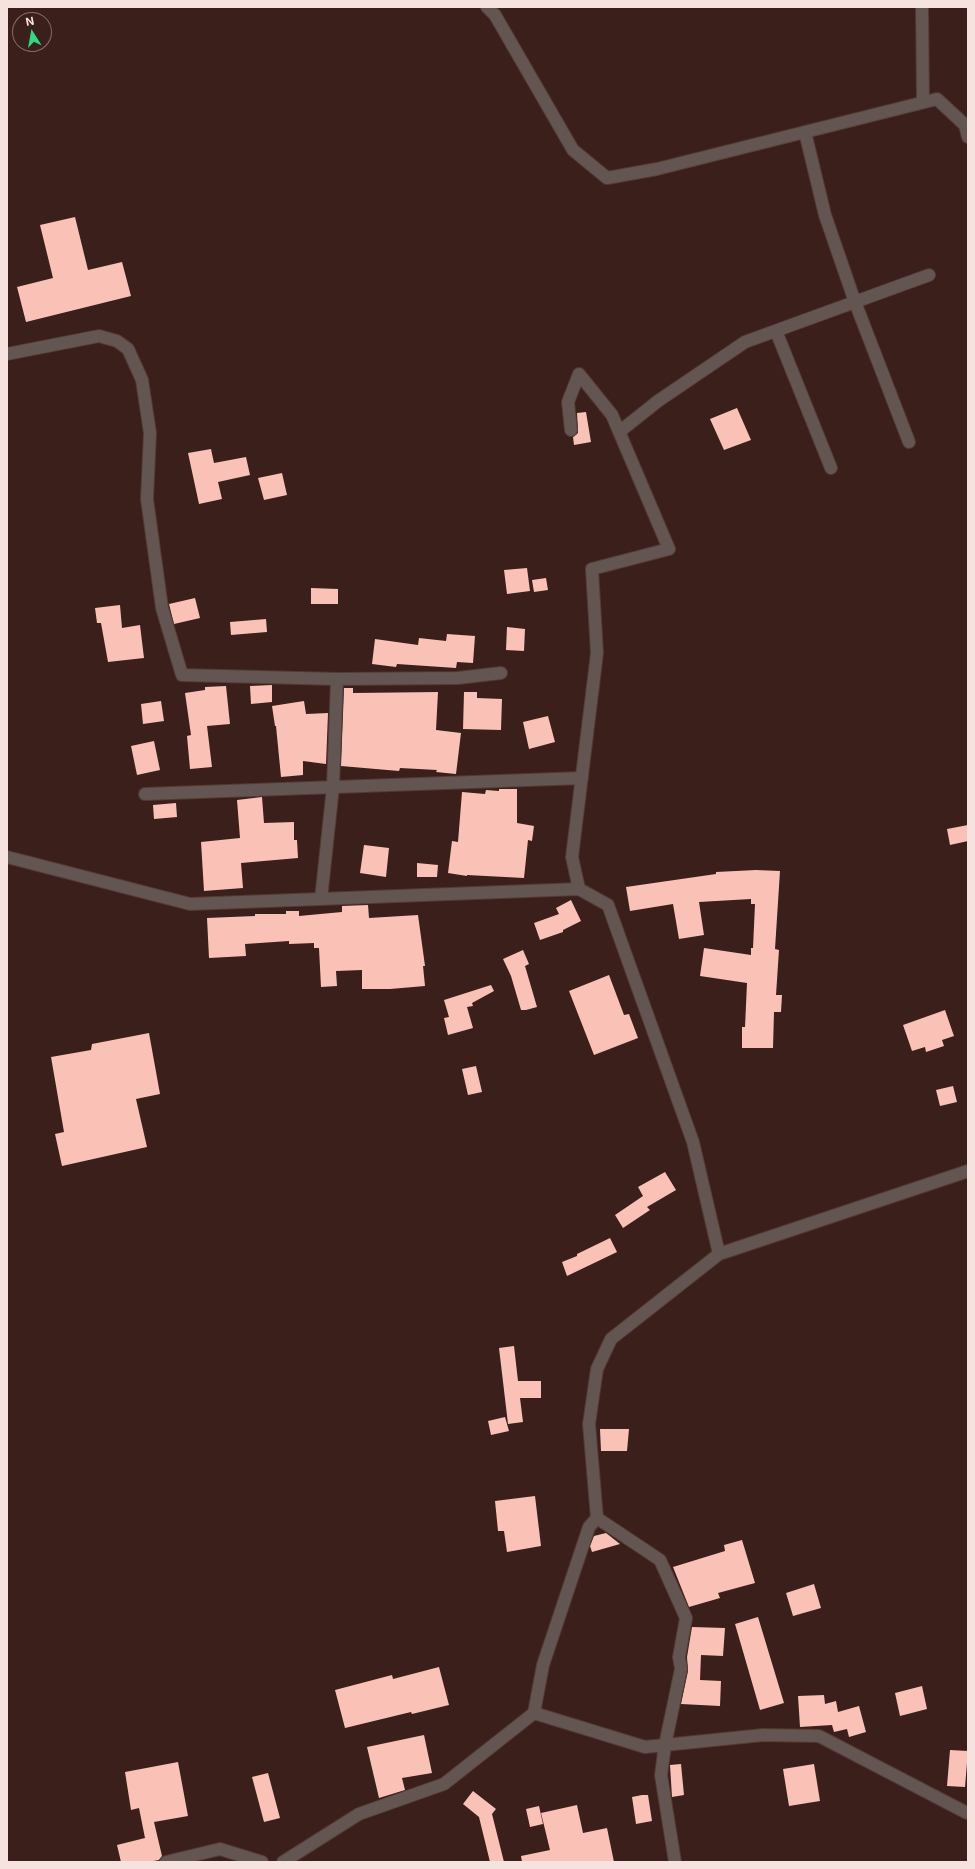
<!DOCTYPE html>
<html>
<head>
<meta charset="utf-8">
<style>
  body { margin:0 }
  #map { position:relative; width:975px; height:1869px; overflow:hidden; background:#3a1f1a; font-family:Inter,sans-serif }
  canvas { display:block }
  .frame { position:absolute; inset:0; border:8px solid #f6e3df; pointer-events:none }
  .north { position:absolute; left:12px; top:12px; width:40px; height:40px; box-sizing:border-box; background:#3a1f1a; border:1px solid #856d69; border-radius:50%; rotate:349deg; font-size:11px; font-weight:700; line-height:16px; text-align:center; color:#f6e3df }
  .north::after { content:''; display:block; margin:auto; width:14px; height:18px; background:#30d883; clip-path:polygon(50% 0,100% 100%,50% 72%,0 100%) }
</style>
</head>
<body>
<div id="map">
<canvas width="975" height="1869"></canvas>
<div class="frame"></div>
<div class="north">N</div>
</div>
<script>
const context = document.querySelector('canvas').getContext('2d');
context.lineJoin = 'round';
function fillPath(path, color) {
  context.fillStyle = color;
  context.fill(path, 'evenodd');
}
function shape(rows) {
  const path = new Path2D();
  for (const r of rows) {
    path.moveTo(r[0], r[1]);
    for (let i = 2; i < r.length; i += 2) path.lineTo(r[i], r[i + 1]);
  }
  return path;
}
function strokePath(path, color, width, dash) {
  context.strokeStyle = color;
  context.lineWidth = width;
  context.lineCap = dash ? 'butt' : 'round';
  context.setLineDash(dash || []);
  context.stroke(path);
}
const building = shape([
  [75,217,88,270,122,262,131,296,26,322,17,287,53,278,40,225],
  [737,408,751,440,724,450,710,419],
  [586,412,591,442,574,445,573,437,578,433,578,430,577,413],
  [211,449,214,463,246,457,250,475,218,482,222,499,199,504,188,453],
  [282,473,287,495,264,500,258,478],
  [527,568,530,591,507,594,504,570],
  [546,578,548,590,534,592,532,580],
  [311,588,338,589,338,604,311,604],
  [195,598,200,618,174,624,169,604],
  [120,605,122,628,140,625,144,658,108,662,101,623,97,623,95,608],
  [266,619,267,632,231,635,230,622],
  [507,627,525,629,524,651,506,650],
  [447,634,475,636,473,663,457,662,456,668,397,664,396,667,372,664,375,639,418,645,419,638,446,641],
  [272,685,272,702,251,704,250,686],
  [226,686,230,724,207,726,212,767,190,769,187,736,191,735,185,693,205,690,205,687],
  [344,688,353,688,353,693,438,692,436,730,461,733,456,774,436,772,437,770,400,768,399,771,341,766],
  [464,692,477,692,477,698,502,699,501,730,463,729],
  [161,701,164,721,143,724,141,704],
  [304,701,306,714,328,713,326,764,303,761,303,775,281,777,276,726,275,726,272,706],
  [548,716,555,742,529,749,523,722],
  [154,741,160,770,137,775,131,746],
  [499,789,517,789,517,823,534,826,532,841,528,840,524,878,467,875,467,876,448,873,452,841,458,842,462,792,485,794,486,790,499,791],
  [262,797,264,823,294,822,294,840,297,840,298,858,241,863,243,888,204,891,201,842,240,838,237,800],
  [176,803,177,817,154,819,153,805],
  [968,825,968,841,950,845,947,829],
  [364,845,389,848,386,877,360,873],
  [417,863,438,865,437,877,417,877],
  [756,870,780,871,775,949,779,950,776,995,782,995,781,1012,774,1012,773,1048,742,1048,742,1027,745,1027,747,983,700,976,704,948,751,955,751,948,753,948,755,904,751,904,751,899,699,902,704,935,679,939,673,904,630,911,626,887,716,874,716,872],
  [571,900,581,921,563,930,563,932,540,940,534,923,559,914,556,908],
  [368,905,369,918,418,915,425,966,423,966,425,986,390,989,362,989,362,970,336,971,337,986,321,987,319,948,314,948,314,943,289,944,289,941,245,944,246,956,209,958,207,918,255,916,255,914,286,914,286,911,299,911,299,916,342,912,342,906],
  [523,950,529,964,525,966,537,1007,526,1010,521,1010,511,976,503,959],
  [609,975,624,1015,629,1014,638,1038,594,1055,569,991],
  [491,985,494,991,472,1003,473,1006,467,1007,473,1028,448,1035,444,1018,449,1017,444,1000],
  [945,1010,954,1036,942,1040,944,1046,926,1052,925,1047,912,1051,903,1025],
  [149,1033,160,1094,136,1099,147,1147,62,1166,55,1134,64,1132,51,1057,91,1050,92,1044],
  [476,1066,482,1092,468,1095,462,1069],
  [953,1086,957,1102,940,1106,936,1090],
  [665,1172,676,1190,647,1207,650,1210,623,1228,615,1215,643,1196,638,1187],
  [610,1238,617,1252,567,1276,562,1262,577,1256,577,1254],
  [514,1346,518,1381,541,1381,541,1398,520,1398,523,1422,508,1424,499,1348],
  [505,1417,509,1431,491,1435,488,1421],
  [600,1429,629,1429,627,1451,601,1451],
  [535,1496,541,1546,507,1552,504,1531,498,1531,495,1501],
  [606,1533,620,1544,592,1552,590,1546,594,1536],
  [742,1540,755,1583,718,1593,720,1598,689,1607,673,1567,725,1551,724,1545],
  [814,1584,821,1608,793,1616,786,1593],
  [758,1617,784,1703,760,1710,735,1624],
  [692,1627,725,1628,723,1656,701,1655,700,1680,721,1681,720,1706,681,1704,688,1671,687,1657],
  [439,1667,449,1705,412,1714,411,1712,345,1728,335,1690,392,1675,393,1679],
  [922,1686,927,1709,900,1716,895,1693],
  [824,1695,825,1704,836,1701,838,1712,859,1706,866,1732,849,1737,847,1729,834,1732,832,1725,800,1727,798,1696],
  [424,1735,432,1773,402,1778,405,1790,379,1798,367,1747],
  [950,1750,968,1751,965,1787,947,1786],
  [178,1762,188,1816,154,1822,162,1856,159,1860,148,1862,121,1862,117,1845,145,1838,139,1808,131,1810,125,1772],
  [681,1764,684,1795,672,1797,670,1765],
  [814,1764,820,1801,789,1806,783,1769],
  [268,1773,280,1818,264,1822,252,1777],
  [473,1791,496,1809,492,1814,504,1862,490,1862,479,1817,463,1804],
  [642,1795,648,1795,652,1821,636,1824,632,1797],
  [577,1805,583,1833,607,1828,614,1862,522,1862,521,1856,550,1850,541,1813],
  [539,1806,543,1824,530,1827,526,1809]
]);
const minor = shape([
  [922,7,923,102],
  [805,132,825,215,855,302,909,442],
  [776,331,831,468],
  [7,354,99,336,117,341,128,349,142,380,150,433,147,499,162,608,182,675,337,679,458,678,501,673],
  [571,430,568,402,579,374,612,415,669,549,592,569,597,653,572,857,579,889],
  [619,432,658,401,745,342,929,275],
  [145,794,582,778],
  [321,899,333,787,337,679],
  [166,1862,220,1849,262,1862],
  [283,1862,359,1814,444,1784,534,1713],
  [675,1862,661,1775,665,1745,681,1669,679,1657,686,1618,660,1560,597,1518,589,1527,543,1665,534,1713,645,1747,665,1745,763,1735,819,1736,967,1813]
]);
const tertiary = shape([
  [487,7,495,15,573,150,607,178,657,169,937,99,965,125,968,137],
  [7,857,190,904,579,889,608,905,693,1142,719,1254],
  [597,1518,589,1424,597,1369,611,1339,719,1254,968,1171]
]);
fillPath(building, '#fac2b6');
strokePath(minor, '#543a36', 14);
strokePath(tertiary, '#543a36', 14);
strokePath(minor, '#635552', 12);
strokePath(tertiary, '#635552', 12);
</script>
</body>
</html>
